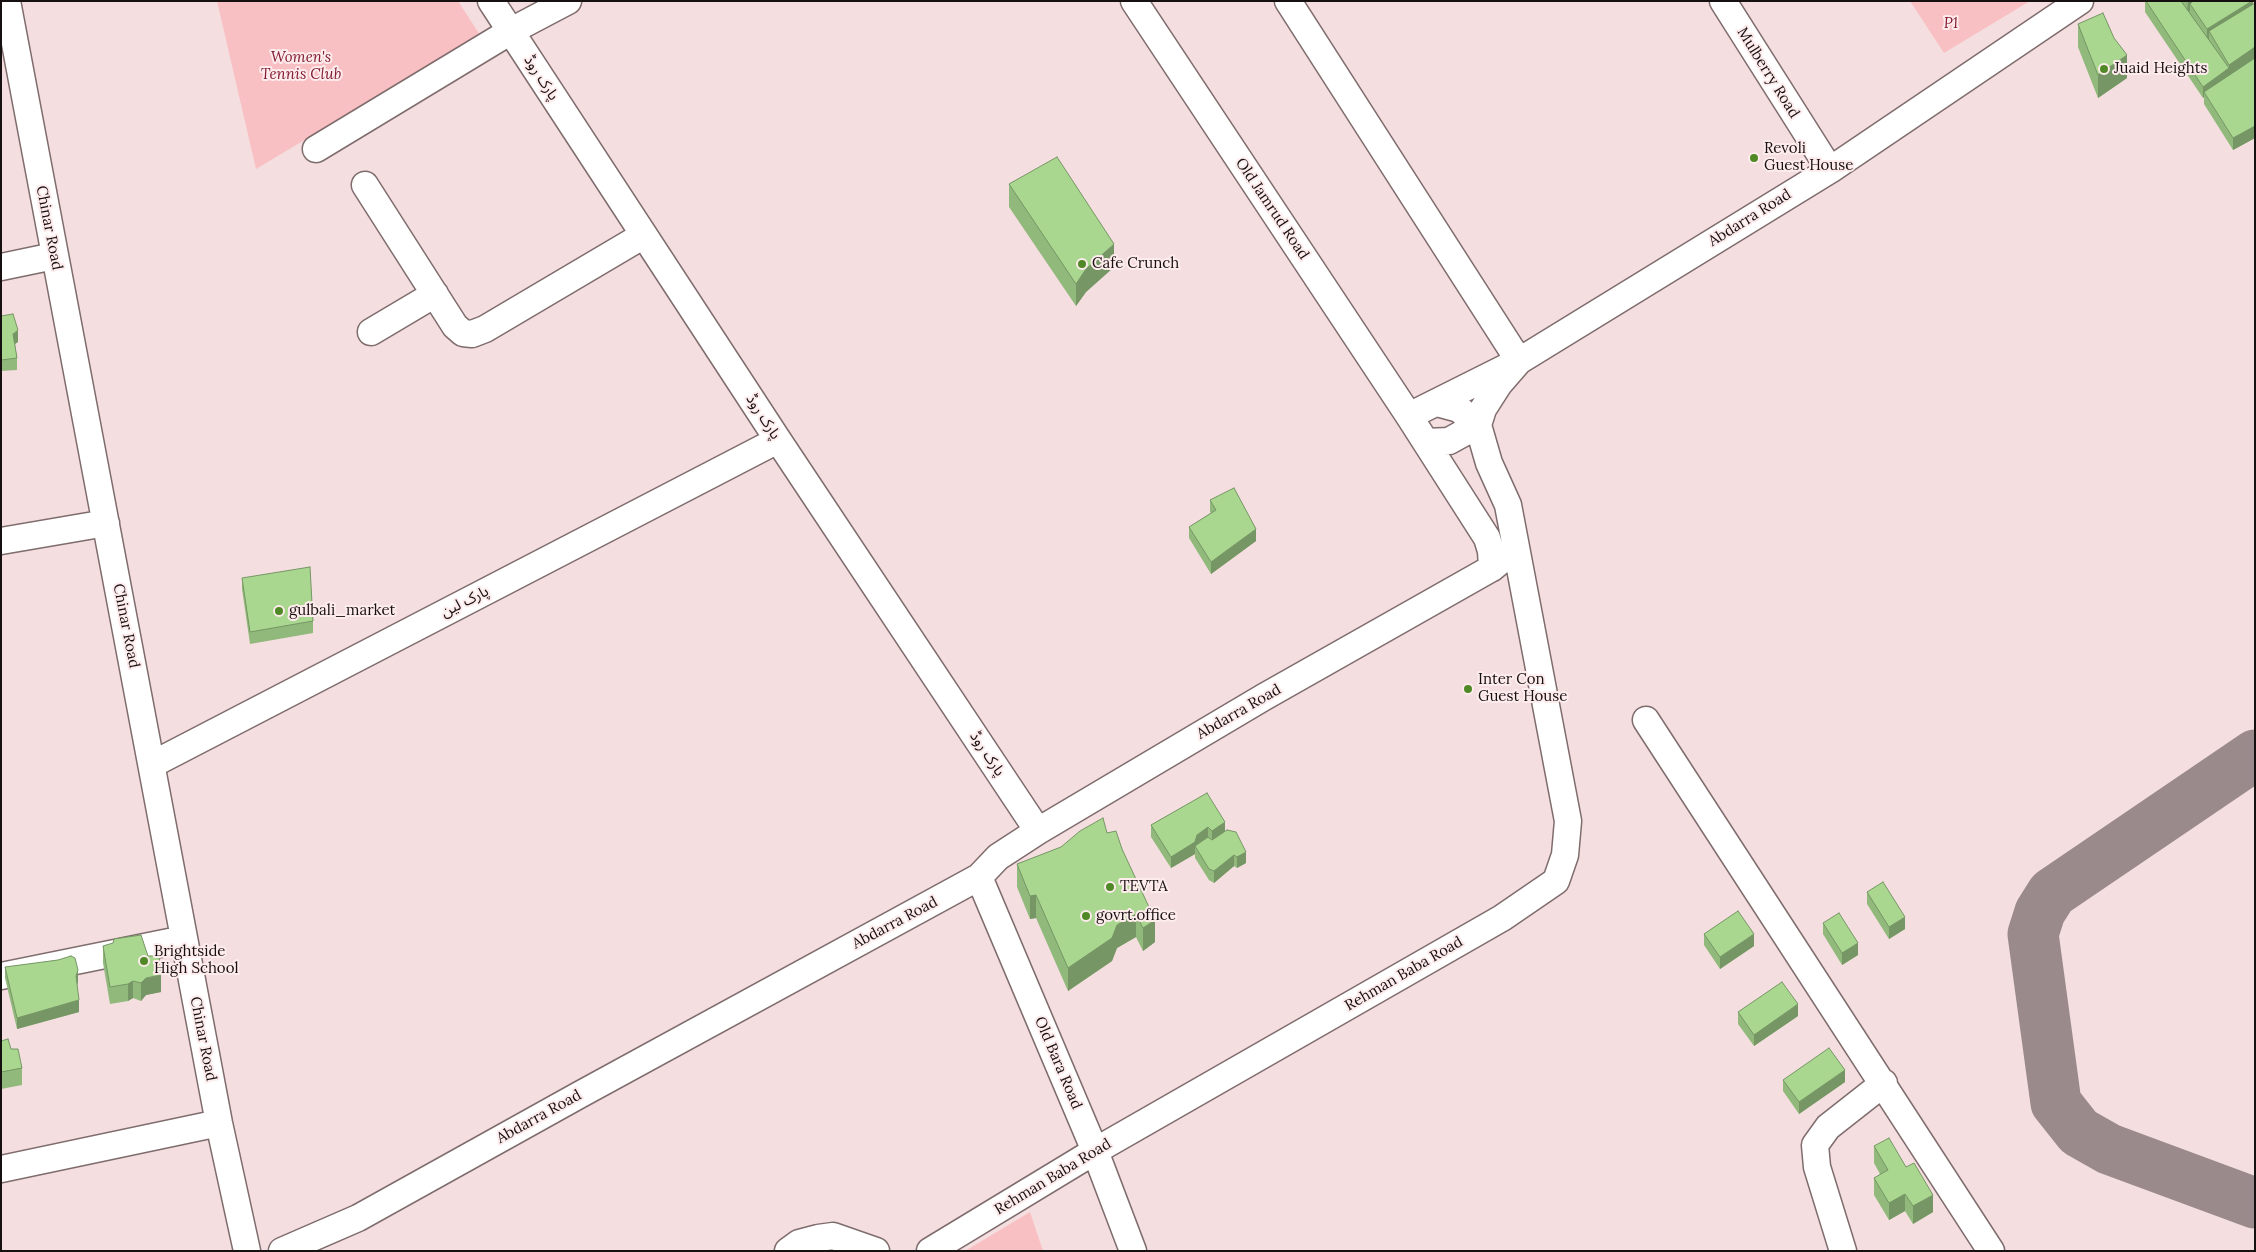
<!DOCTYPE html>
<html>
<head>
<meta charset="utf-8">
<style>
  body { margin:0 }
  #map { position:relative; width:2256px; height:1252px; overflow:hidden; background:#f4dedf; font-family:Lora,serif }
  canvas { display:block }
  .frame { position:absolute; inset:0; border:2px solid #171011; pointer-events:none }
</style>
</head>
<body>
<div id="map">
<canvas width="2256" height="1252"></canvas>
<div class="frame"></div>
</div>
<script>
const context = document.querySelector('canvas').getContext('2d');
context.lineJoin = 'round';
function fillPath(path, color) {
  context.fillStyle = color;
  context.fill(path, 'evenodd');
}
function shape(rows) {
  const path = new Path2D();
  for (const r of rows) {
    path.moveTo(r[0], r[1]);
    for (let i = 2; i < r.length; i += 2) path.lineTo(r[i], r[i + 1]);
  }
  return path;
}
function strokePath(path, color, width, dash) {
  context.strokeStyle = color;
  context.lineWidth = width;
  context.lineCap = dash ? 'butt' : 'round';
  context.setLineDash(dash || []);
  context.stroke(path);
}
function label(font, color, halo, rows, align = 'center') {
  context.font = font + ' Lora,"Noto Sans Arabic",serif';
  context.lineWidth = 4;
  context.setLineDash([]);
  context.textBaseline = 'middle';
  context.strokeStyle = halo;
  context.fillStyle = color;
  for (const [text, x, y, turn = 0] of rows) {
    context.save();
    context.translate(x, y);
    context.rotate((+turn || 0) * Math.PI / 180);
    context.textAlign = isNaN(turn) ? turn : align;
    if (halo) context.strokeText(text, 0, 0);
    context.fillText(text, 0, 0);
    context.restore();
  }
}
const green = shape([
  [217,1,458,1,480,35,256,169],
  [1910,1,2030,1,1944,53],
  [1030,1212,1043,1251,965,1251]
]);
const taxiway = shape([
  [2255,755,2052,893,2040,912,2033,934,2056,1103,2079,1132,2109,1149,2255,1203]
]);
const minor = shape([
  [7,1,219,1123,247,1251],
  [491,1,778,440,1038,831],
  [1134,1,1409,416,1487,538,1491,551,1492,568],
  [1723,1,1830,170],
  [316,149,511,31,568,1],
  [365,185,455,326,463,333,472,334,485,329,644,235],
  [1,267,54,256],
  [371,332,435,294],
  [1409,416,1519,361,1830,170,2080,1],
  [1426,442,1449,441,1478,425,1459,409,1437,403],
  [1,541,106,523],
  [1646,720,1991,1251],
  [153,764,778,440],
  [979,877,1095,1151,1133,1251],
  [1,976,184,939],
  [1,1169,219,1123],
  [282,1251,358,1218,581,1094,979,877,998,857,1038,831,1264,697,1492,568,1515,549],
  [788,1251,799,1243,818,1238,833,1236,876,1251],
  [930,1251,1095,1151,1502,918,1556,881,1565,855,1568,821,1508,505,1489,463,1478,425,1483,409,1499,384,1519,361,1288,1],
  [1843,1251,1817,1167,1815,1145,1828,1127,1884,1083]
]);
const wall = shape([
  [2145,1,2253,1,2253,4,2255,3,2255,138,2233,150,2204,104,2204,97,2203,98,2145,12],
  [2078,24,2114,38,2127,78,2098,98,2078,47],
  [1009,184,1114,267,1086,292,1076,306,1009,207],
  [1,316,18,342,15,344,17,358,17,370,1,371],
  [1210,500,1256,541,1211,574,1189,538,1189,527,1211,513,1210,512],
  [242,578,313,621,313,633,250,644,242,589],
  [1207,793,1225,832,1246,863,1237,868,1234,866,1214,883,1209,880,1195,858,1195,852,1195,854,1171,868,1151,837,1151,825],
  [1107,833,1122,849,1155,942,1143,951,1136,937,1117,948,1112,961,1068,991,1036,918,1030,919,1017,887,1017,864],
  [1867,892,1905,929,1889,939,1867,904],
  [1823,923,1858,955,1842,965,1823,934],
  [1704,934,1754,946,1720,969,1704,945],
  [103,946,161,992,146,995,141,1001,133,998,128,1001,110,1004,103,963],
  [5,967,78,982,77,985,79,1012,17,1029,5,978],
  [1738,1012,1798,1016,1754,1046,1738,1024],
  [1,1041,11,1049,22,1068,22,1085,1,1089],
  [1783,1080,1845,1082,1799,1114,1783,1091],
  [1874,1146,1933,1212,1913,1224,1905,1211,1889,1220,1874,1195,1874,1178,1880,1174,1874,1163]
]);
const shadedWall = shape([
  [2188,1,2203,1,2190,4,2190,11,2187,13],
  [2252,1,2253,1,2253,12,2209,31,2209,39,2207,41,2207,29],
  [2255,47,2255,59,2229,76,2229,65],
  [2127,55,2127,78,2098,98,2098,75],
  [2229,68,2229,79,2204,92,2204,97,2203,98,2203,87],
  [2255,126,2255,138,2233,150,2233,138],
  [1114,244,1114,267,1086,292,1076,306,1076,284,1086,269],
  [18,330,18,342,13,345,13,334],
  [1256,529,1256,541,1211,574,1211,562],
  [1225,822,1225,834,1212,842,1212,831],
  [1208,827,1208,839,1195,846,1195,854,1171,868,1171,857,1197,835],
  [1246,852,1246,863,1237,868,1237,857],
  [1234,855,1234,866,1214,883,1214,871],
  [1036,895,1036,918,1030,919,1030,896],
  [1136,914,1136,937,1117,948,1112,961,1068,991,1068,968,1117,925],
  [1905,917,1905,929,1889,939,1889,927],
  [1155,920,1155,942,1143,951,1143,928],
  [1754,934,1754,946,1720,969,1720,957],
  [1858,943,1858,955,1842,965,1842,953],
  [78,970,78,982,76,988,76,976],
  [161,975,161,992,146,995,141,1001,141,983,146,978],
  [133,981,133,998,128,1001,128,984],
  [79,1000,79,1012,17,1029,17,1018],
  [1798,1004,1798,1016,1754,1046,1754,1035],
  [1845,1070,1845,1082,1799,1114,1799,1102],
  [1905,1194,1905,1211,1889,1220,1889,1203],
  [1933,1195,1933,1212,1913,1224,1913,1206]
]);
const building = shape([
  [2146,1,2181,1,2229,68,2203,87,2146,1],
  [2193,1,2252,1,2207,29,2190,4,2193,1],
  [2255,3,2255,47,2229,65,2209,31,2255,3],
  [2103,13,2114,38,2127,55,2098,75,2078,24,2103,13],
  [2255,58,2255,126,2233,138,2204,92,2255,58],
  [1057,157,1114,244,1086,269,1076,284,1009,184,1057,157],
  [13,314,18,330,13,334,17,358,1,360,1,316,13,314],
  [1234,488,1256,529,1211,562,1189,527,1216,510,1210,500,1234,488],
  [310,567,313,621,250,632,242,578,310,567],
  [1207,793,1225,822,1212,831,1208,827,1197,835,1195,842,1171,857,1151,825,1207,793],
  [1103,818,1107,833,1116,831,1122,849,1155,920,1143,928,1136,914,1117,925,1112,938,1068,968,1036,895,1030,896,1017,864,1061,847,1080,831,1103,818],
  [1227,830,1236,832,1246,852,1237,857,1234,855,1214,871,1209,869,1195,846,1208,837,1212,840,1227,830],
  [1883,882,1905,917,1889,927,1867,892,1883,882],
  [1738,911,1754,934,1720,957,1704,934,1738,911],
  [1839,913,1858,943,1842,953,1823,923,1839,913],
  [141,935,148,956,159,956,161,975,146,978,141,983,133,981,128,984,110,987,103,946,113,943,114,939,141,935],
  [71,956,75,958,78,970,76,976,79,1000,17,1018,5,967,58,960,71,956],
  [1782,982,1798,1004,1754,1035,1738,1012,1782,982],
  [8,1039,11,1049,18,1049,22,1068,1,1072,1,1041,8,1039],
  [1829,1048,1845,1070,1799,1102,1783,1080,1829,1048],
  [1889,1138,1906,1167,1914,1163,1933,1195,1913,1206,1905,1194,1889,1203,1874,1178,1888,1170,1874,1146,1889,1138]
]);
const markers = [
  [2104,69,5,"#4f8925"],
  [1754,158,5,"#4f8925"],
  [1082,264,5,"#4f8925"],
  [279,611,5,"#4f8925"],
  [1468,689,5,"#4f8925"],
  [1110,887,5,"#4f8925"],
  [1086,916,5,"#4f8925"],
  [144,961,5,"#4f8925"]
];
const parkNames = [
  ["P1",1951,24],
  ["Women's",301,58],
  ["Tennis Club",301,75]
];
const poiNames = [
  ["Juaid Heights",2114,69],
  ["Revoli",1764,149],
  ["Guest House",1764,166],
  ["Cafe Crunch",1092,264],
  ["gulbali_market",289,611],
  ["Inter Con",1478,680],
  ["Guest House",1478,697],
  ["TEVTA",1120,887],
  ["govrt.office",1096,916],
  ["Brightside",154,952],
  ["High School",154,969]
];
const streetNames = [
  ["Mulberry Road",1768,73,58],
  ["پارک روڈ",541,78,57],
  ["Old Jamrud Road",1272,209,56],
  ["Abdarra Road",1750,218,-32],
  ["Chinar Road",49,228,79],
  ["پارک روڈ",763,417,57],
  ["پارک لین",465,602,-27],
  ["Chinar Road",126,626,79],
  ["Abdarra Road",1239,712,-30],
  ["پارک روڈ",987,754,56],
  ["Abdarra Road",895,923,-28],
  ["Rehman Baba Road",1404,974,-30],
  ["Chinar Road",203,1039,79],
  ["Old Bara Road",1058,1063,67],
  ["Abdarra Road",539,1117,-29],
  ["Rehman Baba Road",1053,1177,-31]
];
fillPath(green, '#f9c0c4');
strokePath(taxiway, '#9a8a8c', 51);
strokePath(minor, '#7f6c6d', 29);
strokePath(minor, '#fff', 26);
fillPath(wall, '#91b97c');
fillPath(shadedWall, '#769665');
fillPath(building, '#a9d790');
strokePath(building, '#769665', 1);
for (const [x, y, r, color] of markers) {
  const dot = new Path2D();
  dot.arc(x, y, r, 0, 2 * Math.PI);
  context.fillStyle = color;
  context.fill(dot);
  strokePath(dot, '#feeced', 2);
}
label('italic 15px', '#831c32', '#feeced', parkNames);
label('15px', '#171011', '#feeced', poiNames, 'left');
label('15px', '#171011', '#feeced', streetNames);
</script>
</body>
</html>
